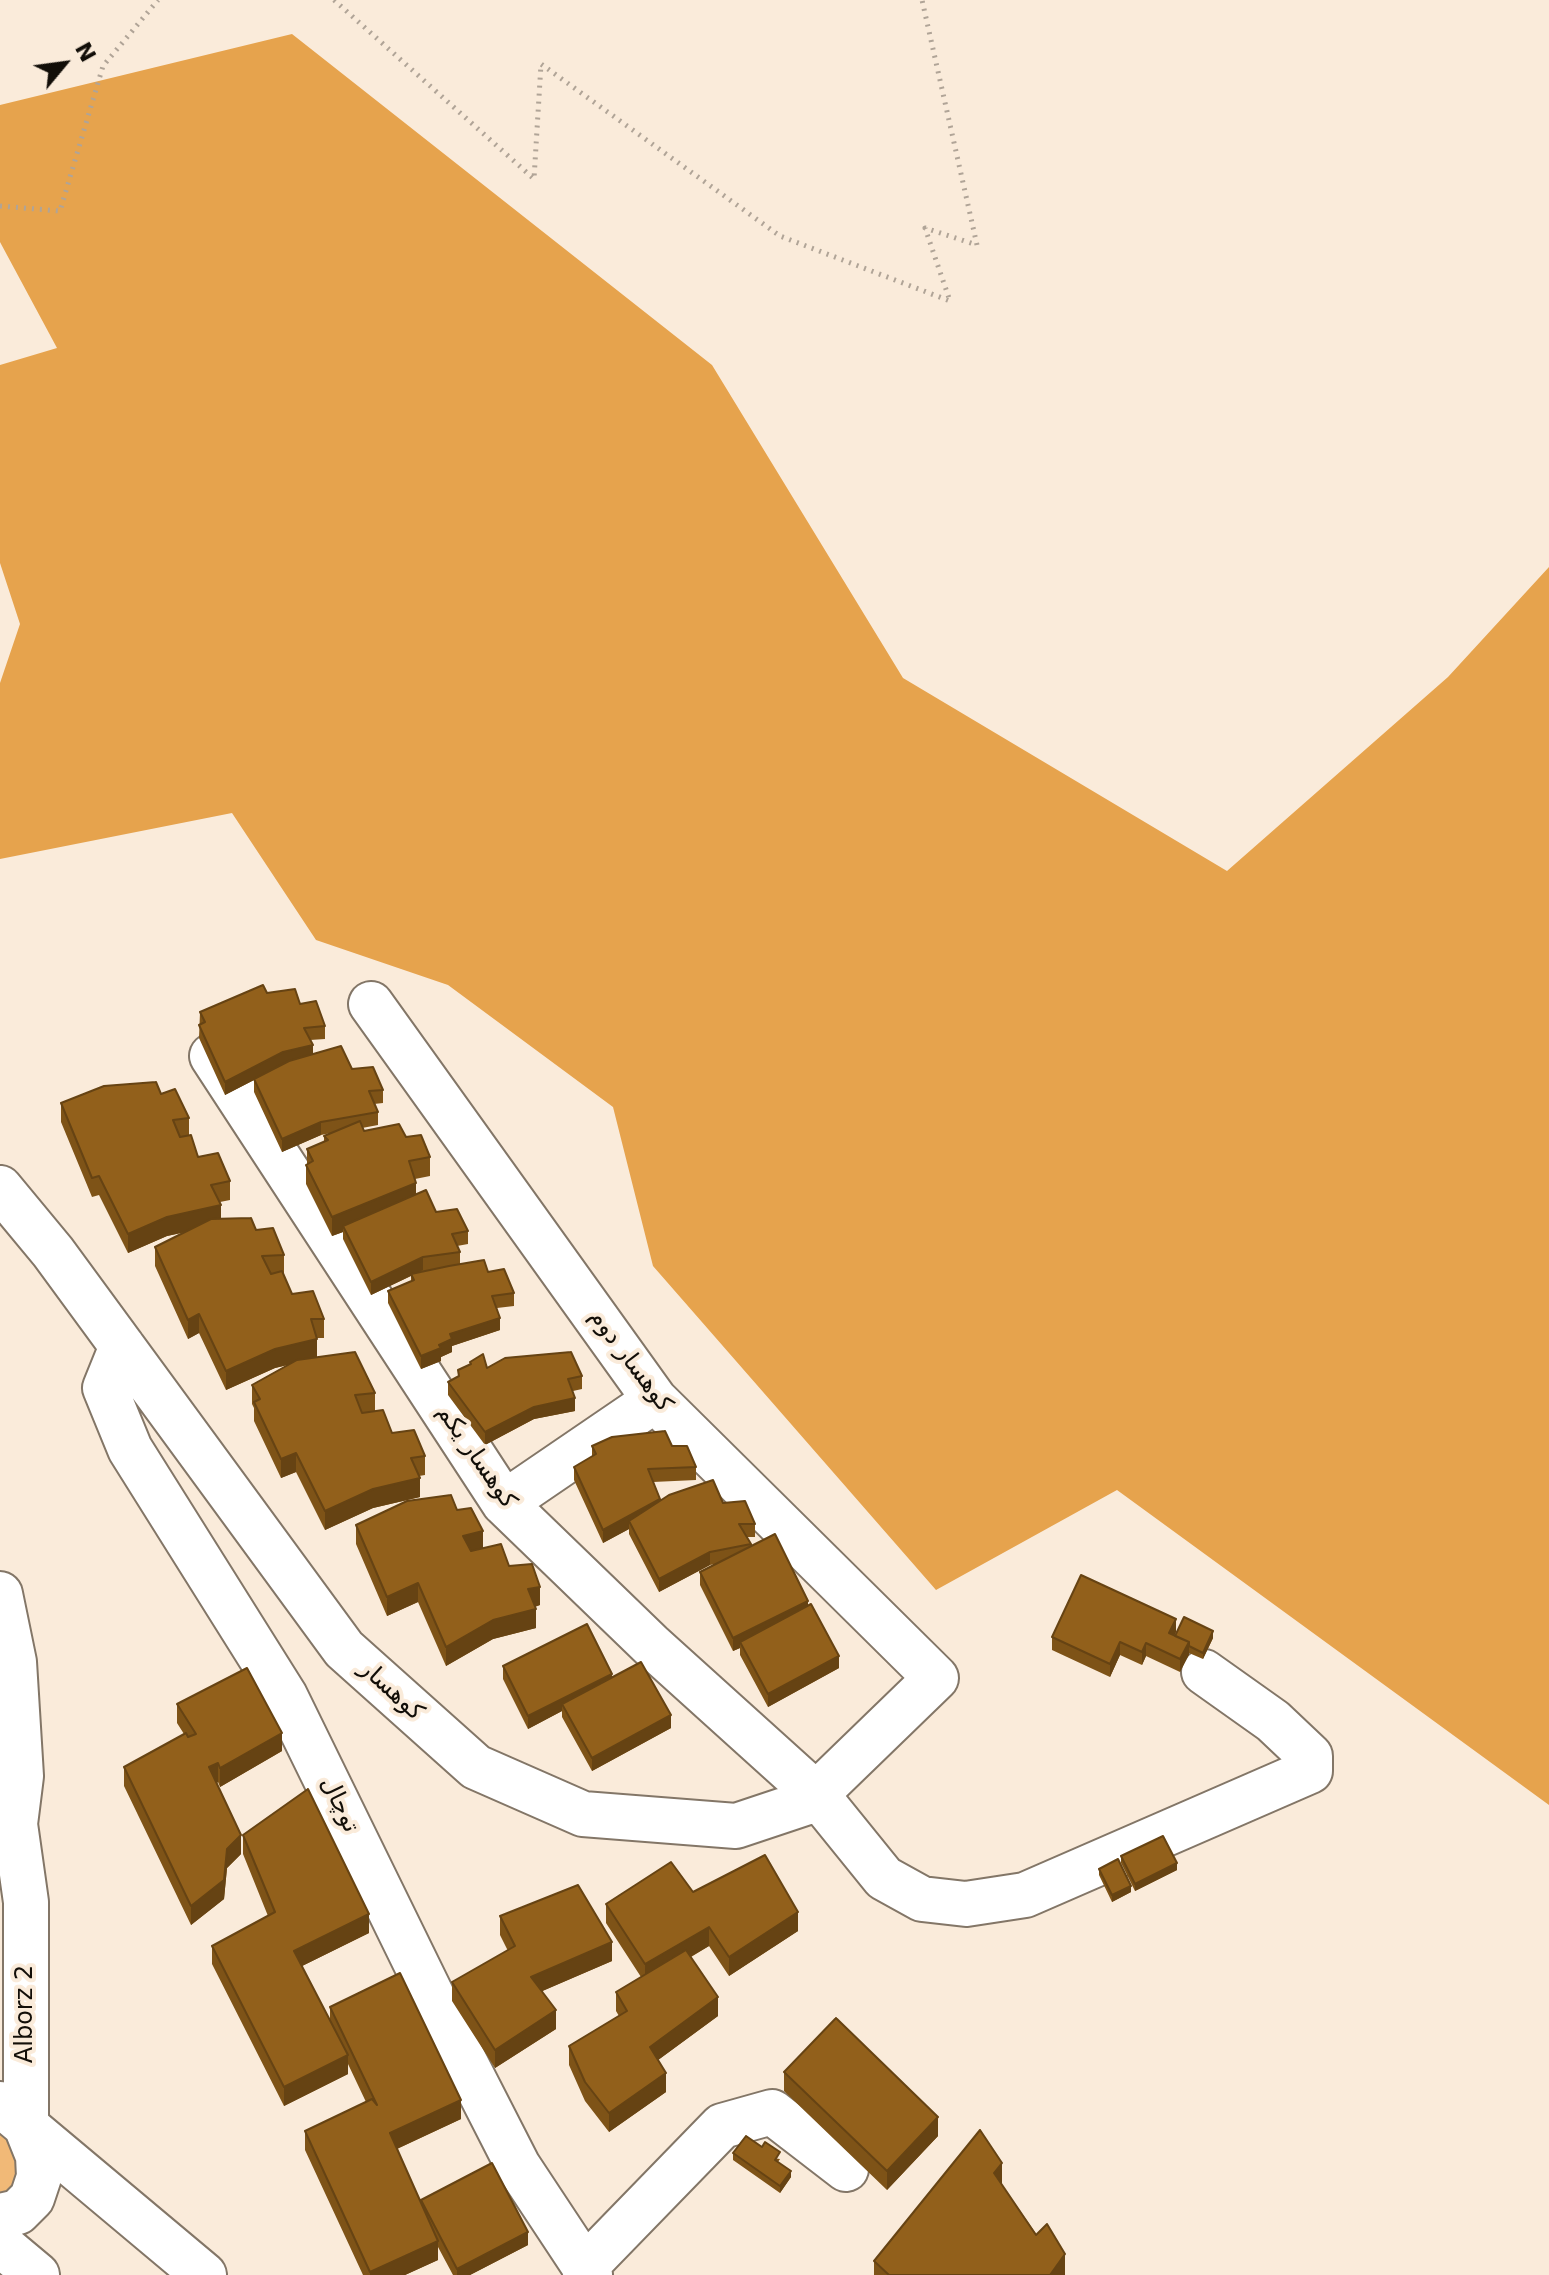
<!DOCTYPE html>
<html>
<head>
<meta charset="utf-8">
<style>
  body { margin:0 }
  #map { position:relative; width:1549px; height:2275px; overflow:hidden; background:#faebda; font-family:"DejaVu Sans",sans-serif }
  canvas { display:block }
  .north { position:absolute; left:24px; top:24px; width:80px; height:80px; -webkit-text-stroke:6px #faebda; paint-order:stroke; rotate:61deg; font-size:22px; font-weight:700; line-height:32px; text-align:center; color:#120e08 }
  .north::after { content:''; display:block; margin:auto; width:28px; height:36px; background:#120e08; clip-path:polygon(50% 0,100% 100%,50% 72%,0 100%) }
</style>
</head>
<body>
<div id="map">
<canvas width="1549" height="2275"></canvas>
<div class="north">N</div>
</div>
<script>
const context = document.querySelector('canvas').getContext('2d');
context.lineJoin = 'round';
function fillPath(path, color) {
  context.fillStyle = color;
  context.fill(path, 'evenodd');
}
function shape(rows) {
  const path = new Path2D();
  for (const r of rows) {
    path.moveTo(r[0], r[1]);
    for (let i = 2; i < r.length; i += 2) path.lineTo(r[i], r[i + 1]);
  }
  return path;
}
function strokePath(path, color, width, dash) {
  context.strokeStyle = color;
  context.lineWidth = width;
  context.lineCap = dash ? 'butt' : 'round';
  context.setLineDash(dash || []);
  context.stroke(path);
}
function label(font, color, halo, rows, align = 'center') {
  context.font = font + ' "DejaVu Sans","Noto Sans Arabic",sans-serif';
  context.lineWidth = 8;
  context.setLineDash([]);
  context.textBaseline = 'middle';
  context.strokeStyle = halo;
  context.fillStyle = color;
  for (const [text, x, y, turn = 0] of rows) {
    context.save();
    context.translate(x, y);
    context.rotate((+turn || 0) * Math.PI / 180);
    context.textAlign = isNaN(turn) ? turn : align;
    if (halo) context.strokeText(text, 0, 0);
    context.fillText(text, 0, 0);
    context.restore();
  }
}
const green = shape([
  [0,2121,25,2178,0,2200]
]);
const forest = shape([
  [292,34,712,365,903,678,1227,871,1448,677,1549,567,1549,1805,1117,1490,936,1590,653,1266,613,1107,448,985,316,940,232,813,0,859,0,683,20,624,0,563,0,365,57,348,0,242,0,105]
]);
const path = shape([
  [334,0,534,179,541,64,780,236,950,301,925,228,977,245,922,0],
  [0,206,60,211,103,66,158,0]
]);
const minor = shape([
  [212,1056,504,1503,651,1645,816,1794,884,1878,922,1899,966,1904,1025,1895,1310,1771,1310,1756,1273,1721,1204,1672],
  [0,1188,53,1252,344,1649,476,1767,583,1814,736,1826,808,1802,936,1678,655,1400,371,1004],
  [122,1346,105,1388,130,1449,285,1696,449,2031,518,2166,590,2275],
  [504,1503,655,1400],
  [0,1594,14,1662,21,1776,15,1824,26,1902,26,2126],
  [584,2268,722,2126,772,2112,846,2169]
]);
const secondary = shape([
  [0,2104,204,2275],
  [0,2216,18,2212,32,2198,39,2177,38,2156,26,2126],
  [0,2244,37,2275]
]);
const wall = shape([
  [267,993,300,1004,325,1026,325,1039,310,1040,313,1054,352,1069,383,1090,383,1103,374,1104,378,1112,378,1125,362,1128,364,1131,406,1137,430,1157,430,1176,415,1179,416,1194,436,1212,468,1231,468,1244,457,1246,460,1252,460,1264,488,1272,514,1293,514,1306,497,1308,500,1330,452,1346,452,1352,441,1357,441,1361,421,1369,388,1303,388,1291,411,1282,411,1276,371,1295,343,1239,343,1232,332,1236,306,1184,306,1165,307,1164,307,1149,324,1142,324,1136,331,1133,321,1135,282,1152,254,1092,254,1080,225,1095,199,1038,200,1012],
  [161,1094,189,1118,189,1136,198,1157,230,1181,230,1200,220,1202,221,1219,256,1230,284,1255,284,1274,283,1274,292,1294,324,1319,324,1338,317,1338,317,1357,375,1393,375,1411,392,1433,425,1456,425,1475,419,1476,420,1497,373,1508,325,1530,296,1472,281,1478,254,1421,254,1408,252,1404,252,1385,287,1365,275,1368,226,1390,199,1333,188,1339,155,1266,155,1247,186,1232,167,1236,128,1253,99,1195,92,1197,61,1122,61,1103],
  [470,1362,487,1368,582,1376,582,1389,573,1391,575,1411,534,1419,485,1445,448,1395,448,1382,458,1377,458,1370,470,1365],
  [592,1446,672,1446,696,1467,696,1480,653,1482,660,1501,723,1503,755,1524,755,1537,747,1537,751,1546,808,1606,839,1668,768,1707,740,1655,740,1648,733,1651,700,1585,700,1572,715,1564,710,1565,659,1592,629,1534,629,1529,603,1543,574,1480,574,1467,592,1457],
  [457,1510,483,1548,509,1566,540,1605,535,1607,536,1628,493,1639,446,1666,418,1602,387,1616,356,1544,356,1525],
  [1176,1632,1174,1635,1213,1638,1203,1659,1189,1653,1180,1672,1146,1656,1142,1665,1120,1655,1110,1677,1052,1650,1052,1637],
  [503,1666,612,1678,671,1728,592,1771,562,1717,562,1711,528,1729,503,1679],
  [177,1704,282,1751,220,1787,218,1782,217,1783,241,1854,227,1868,224,1899,191,1925,124,1786,124,1767,184,1734,177,1723],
  [243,1835,369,1933,302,1966,330,2020,330,2007,461,2119,397,2149,421,2202,528,2245,470,2275,453,2275,438,2247,438,2260,405,2275,363,2275,305,2150,305,2131,366,2102,348,2064,348,2074,284,2106,212,1964,212,1946,268,1916,243,1854],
  [1121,1856,1177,1870,1135,1891,1121,1863],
  [1099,1869,1131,1892,1112,1902,1099,1875],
  [693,1892,798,1931,729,1976,709,1946,691,1957,718,2016,658,2060,666,2092,609,2132,585,2101,569,2065,569,2046,619,2016,616,2011,616,1992,641,1977,606,1923,606,1904],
  [500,1916,612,1961,542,1991,556,2029,495,2068,452,2001,452,1982,508,1951,500,1935],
  [784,2072,938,2136,887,2190,784,2091],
  [733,2153,780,2159,778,2162,791,2177,780,2193,733,2160],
  [1002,2185,1065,2275,874,2275,874,2261]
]);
const shadedWall = shape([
  [313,1045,313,1058,283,1065,225,1095,225,1082,283,1052],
  [321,1122,321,1135,282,1152,282,1139],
  [416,1183,416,1202,343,1226,343,1232,332,1236,332,1217],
  [221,1205,221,1224,167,1236,128,1253,128,1234,167,1217],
  [423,1257,423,1270,371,1295,371,1282],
  [199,1314,199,1333,188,1339,188,1320],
  [500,1318,500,1330,452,1346,452,1352,441,1357,441,1361,421,1369,421,1356,439,1345,450,1334],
  [317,1339,317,1358,275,1368,226,1390,226,1371,275,1349],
  [575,1398,575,1411,534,1419,485,1445,485,1432,534,1407],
  [296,1453,296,1472,281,1478,281,1459],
  [420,1478,420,1497,373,1508,325,1530,325,1511,373,1489],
  [660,1499,660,1512,629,1521,629,1529,603,1543,603,1530],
  [483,1531,483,1550,463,1554,463,1536],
  [710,1552,710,1565,659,1592,659,1579],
  [418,1583,418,1602,387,1616,387,1597],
  [540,1587,540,1605,528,1608,528,1589],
  [808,1601,808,1614,740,1642,740,1648,733,1651,733,1638],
  [536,1609,536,1628,493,1639,446,1666,446,1647,493,1620],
  [1176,1619,1176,1632,1169,1646,1169,1633],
  [1213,1631,1213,1638,1203,1659,1203,1653],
  [1120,1642,1120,1655,1110,1677,1110,1664],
  [1189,1642,1189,1655,1180,1672,1180,1659],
  [1146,1643,1146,1656,1142,1665,1142,1652],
  [839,1656,839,1668,768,1707,768,1694],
  [612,1674,612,1687,562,1704,562,1711,528,1729,528,1716],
  [671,1715,671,1728,592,1771,592,1758],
  [282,1733,282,1751,220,1787,220,1768],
  [218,1763,218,1782,209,1786,209,1767],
  [241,1835,241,1854,227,1868,224,1899,191,1925,191,1906,227,1849],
  [1177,1863,1177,1870,1135,1891,1135,1884],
  [1131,1886,1131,1892,1112,1902,1112,1895],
  [798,1912,798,1931,729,1976,729,1957],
  [369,1914,369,1933,294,1970,294,1951],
  [709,1927,709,1946,645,1983,645,1964],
  [612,1942,612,1961,531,1996,531,1977],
  [718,1997,718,2016,650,2066,650,2047],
  [556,2010,556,2029,495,2068,495,2050],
  [348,2055,348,2074,284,2106,284,2087],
  [666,2073,666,2092,609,2132,609,2113],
  [461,2100,461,2119,390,2152,390,2133],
  [938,2117,938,2136,887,2190,887,2171],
  [1002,2163,1002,2187,994,2173],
  [791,2171,791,2177,780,2193,780,2186],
  [528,2232,528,2245,470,2275,457,2275,457,2269],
  [438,2241,438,2260,405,2275,370,2275,370,2272],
  [1065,2254,1065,2275,1050,2275]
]);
const building = shape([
  [263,985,267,993,295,989,300,1004,316,1001,325,1026,304,1028,313,1045,283,1052,225,1082,199,1025,205,1022,200,1012,263,985],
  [341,1046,352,1069,373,1067,383,1090,369,1091,378,1112,321,1122,282,1139,254,1079,289,1061,341,1046],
  [156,1082,161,1094,175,1089,189,1118,173,1120,180,1137,191,1135,198,1157,218,1153,230,1181,211,1185,221,1205,167,1217,128,1234,99,1176,92,1178,61,1103,104,1086,156,1082],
  [360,1121,364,1131,399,1124,406,1137,421,1135,430,1157,409,1161,416,1183,332,1217,306,1165,313,1161,307,1149,328,1140,324,1136,360,1121],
  [426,1190,436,1212,457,1209,468,1231,452,1234,460,1252,423,1257,371,1282,343,1226,426,1190],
  [251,1218,256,1230,273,1228,284,1255,262,1256,271,1274,282,1271,292,1294,313,1291,324,1319,311,1319,317,1339,275,1349,226,1371,199,1314,188,1320,155,1247,211,1219,251,1218],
  [484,1260,488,1272,504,1269,514,1293,492,1296,500,1318,450,1334,452,1339,439,1345,441,1348,421,1356,388,1291,414,1280,411,1274,449,1266,484,1260],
  [355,1352,375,1393,355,1395,362,1413,383,1410,392,1433,414,1430,425,1456,411,1458,420,1478,373,1489,325,1511,296,1453,281,1459,254,1402,260,1399,252,1385,297,1360,355,1352],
  [571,1352,582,1376,568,1379,575,1398,534,1407,485,1432,448,1382,459,1376,458,1370,471,1364,470,1362,483,1354,487,1368,505,1358,571,1352],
  [665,1431,672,1446,687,1446,696,1467,648,1469,660,1499,603,1530,574,1467,596,1454,592,1446,612,1437,665,1431],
  [713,1480,723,1503,745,1501,755,1524,739,1524,751,1544,710,1552,659,1579,629,1521,669,1495,713,1480],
  [451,1495,457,1510,471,1508,483,1531,463,1536,471,1551,501,1544,509,1566,532,1564,540,1587,528,1589,536,1609,493,1620,446,1647,418,1583,387,1597,356,1525,407,1501,451,1495],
  [775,1534,808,1601,733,1638,700,1572,775,1534],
  [1081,1575,1176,1619,1169,1633,1189,1642,1180,1659,1146,1643,1142,1652,1120,1642,1110,1664,1052,1637,1081,1575],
  [811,1604,839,1656,768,1694,740,1642,811,1604],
  [1184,1617,1213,1631,1203,1653,1189,1646,1189,1642,1175,1636,1184,1617],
  [587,1624,612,1674,528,1716,503,1666,587,1624],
  [641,1662,671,1715,592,1758,562,1704,641,1662],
  [247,1668,282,1733,220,1768,218,1763,209,1767,241,1835,227,1849,224,1880,191,1906,124,1767,186,1733,188,1737,196,1734,177,1704,247,1668],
  [308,1789,369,1914,294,1951,348,2055,284,2087,212,1946,275,1912,243,1835,308,1789],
  [1163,1836,1177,1863,1135,1884,1121,1856,1163,1836],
  [765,1855,798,1912,729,1957,709,1927,645,1964,606,1904,671,1862,693,1892,765,1855],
  [1118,1859,1131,1886,1112,1895,1099,1869,1118,1859],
  [578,1885,612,1942,531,1977,556,2010,495,2050,452,1982,515,1946,500,1916,578,1885],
  [686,1950,718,1997,650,2047,666,2073,609,2113,585,2082,569,2046,627,2011,616,1992,686,1950],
  [400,1973,461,2100,390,2133,438,2241,370,2272,305,2131,372,2099,377,2105,330,2007,400,1973],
  [836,2018,938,2117,887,2171,784,2072,836,2018],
  [980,2130,1002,2163,994,2173,1036,2235,1047,2224,1065,2254,1050,2275,889,2275,874,2261,980,2130],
  [746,2136,762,2147,765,2142,780,2152,775,2160,791,2171,780,2186,733,2153,746,2136],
  [492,2163,528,2232,457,2269,421,2200,492,2163]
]);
const streetNames = [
  ["کوهسار دوم",630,1361,53],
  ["کوهسار یکم",476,1457,55],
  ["کوهسار",391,1691,42],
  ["توچال",339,1805,64],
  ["Alborz 2",26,2014,-90]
];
fillPath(green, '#f1b977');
fillPath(forest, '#e6a34d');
strokePath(minor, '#837667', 48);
strokePath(secondary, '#837667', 48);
strokePath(path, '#b0a497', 5, [2, 6]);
strokePath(minor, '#fff', 44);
strokePath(secondary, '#fff', 44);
fillPath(wall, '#7e5317');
fillPath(shadedWall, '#664313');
fillPath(building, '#92601b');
strokePath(building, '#664313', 2);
label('24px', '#120e08', '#faebda', streetNames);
</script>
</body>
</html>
